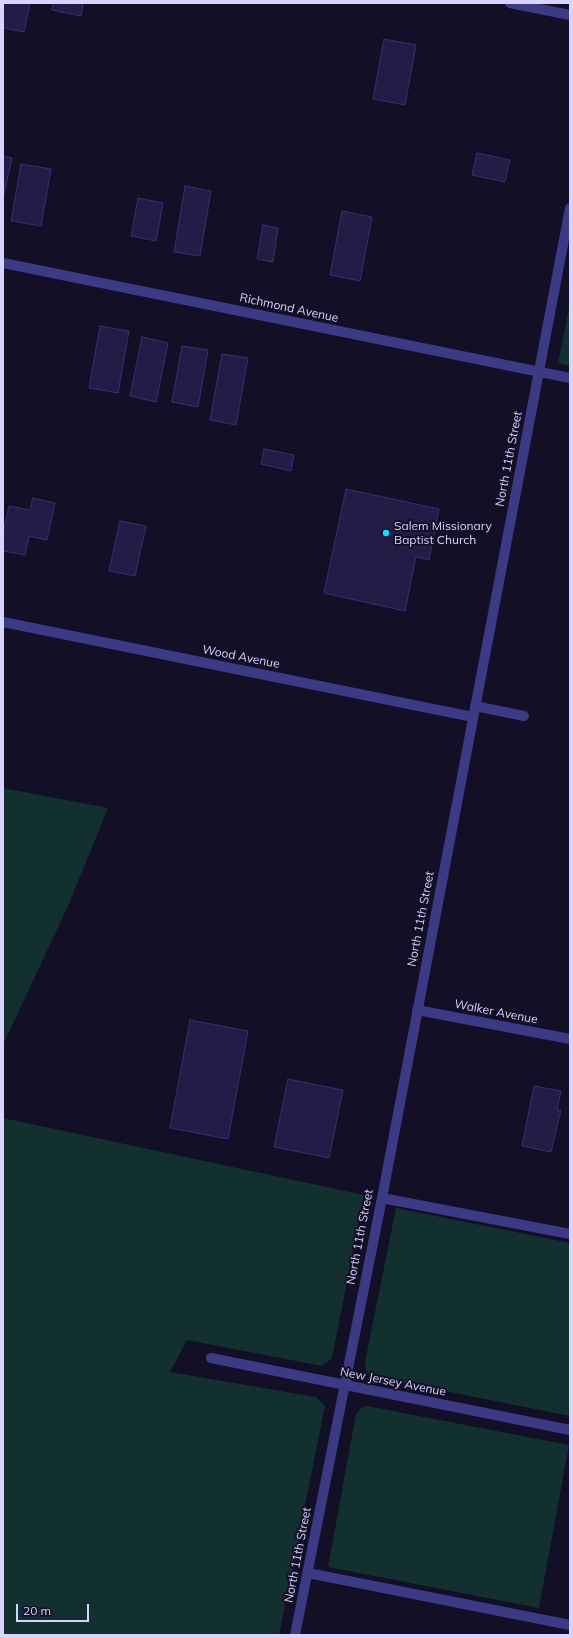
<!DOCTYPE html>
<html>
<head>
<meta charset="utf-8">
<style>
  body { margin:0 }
  #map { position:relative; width:573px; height:1638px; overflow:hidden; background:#130f26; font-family:Mulish,sans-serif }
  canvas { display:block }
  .frame { position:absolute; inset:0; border:4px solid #d9d4ff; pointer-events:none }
  .scale { position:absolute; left:16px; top:1604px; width:73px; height:18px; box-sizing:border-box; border:2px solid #d9d4ff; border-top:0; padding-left:5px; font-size:12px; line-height:14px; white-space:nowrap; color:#d9d4ff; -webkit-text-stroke:3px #130f26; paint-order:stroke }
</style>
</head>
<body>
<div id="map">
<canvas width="573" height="1638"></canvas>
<div class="frame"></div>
<div class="scale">20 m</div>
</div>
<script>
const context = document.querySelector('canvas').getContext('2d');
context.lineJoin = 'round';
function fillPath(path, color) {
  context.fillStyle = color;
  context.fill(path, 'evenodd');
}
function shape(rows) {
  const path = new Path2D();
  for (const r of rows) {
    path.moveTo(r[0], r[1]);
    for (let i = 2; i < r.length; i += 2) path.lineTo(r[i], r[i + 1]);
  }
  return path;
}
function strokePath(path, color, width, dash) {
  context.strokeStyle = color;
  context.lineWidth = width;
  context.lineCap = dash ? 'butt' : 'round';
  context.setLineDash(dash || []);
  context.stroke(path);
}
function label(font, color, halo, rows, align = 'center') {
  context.font = font + ' Mulish,sans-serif';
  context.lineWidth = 4;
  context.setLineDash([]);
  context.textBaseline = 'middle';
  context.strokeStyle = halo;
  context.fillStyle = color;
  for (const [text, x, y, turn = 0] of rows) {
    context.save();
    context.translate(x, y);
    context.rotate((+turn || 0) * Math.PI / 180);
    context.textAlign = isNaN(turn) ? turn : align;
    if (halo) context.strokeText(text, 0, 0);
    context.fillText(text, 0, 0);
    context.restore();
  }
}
const green = shape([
  [570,303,570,366,558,363],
  [3,788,108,808,68,906,3,1045],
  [3,1118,364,1195,332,1358,322,1366,187,1340,170,1372,316,1397,325,1406,279,1635,3,1635],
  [396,1208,570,1243,570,1416,375,1377,369,1374,366,1370,365,1362],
  [367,1406,569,1445,539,1608,328,1567,356,1414,361,1408]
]);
const building = shape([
  [3,3,30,3,24,32,3,28,3,3],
  [53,3,83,3,81,16,52,10,53,3],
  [384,39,416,45,405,105,373,99,384,39],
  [477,153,510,160,505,182,472,175,477,153],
  [3,156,12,158,3,198,3,156],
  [21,164,51,169,41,226,11,221,21,164],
  [185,186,211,191,200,256,174,252,185,186],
  [138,198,163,203,156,241,131,236,138,198],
  [342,211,372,217,360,281,330,275,342,211],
  [263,225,278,228,273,262,257,259,263,225],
  [100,326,129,331,118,393,89,388,100,326],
  [142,337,168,343,156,402,130,396,142,337],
  [182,346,208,350,198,407,172,402,182,346],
  [222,354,248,358,236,425,210,420,222,354],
  [264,449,294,455,291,471,261,464,264,449],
  [346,489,439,509,429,560,416,557,405,611,324,593,346,489],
  [33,498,55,503,47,540,29,536,25,555,3,551,3,534,9,506,30,510,33,498],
  [120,521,146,526,135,576,109,571,120,521],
  [190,1020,248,1031,228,1139,170,1128,190,1020],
  [288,1079,343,1090,329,1158,274,1147,288,1079],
  [534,1086,561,1091,557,1110,561,1110,551,1152,522,1146,534,1086]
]);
const lane = shape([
  [475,706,524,716],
  [382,1198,570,1234],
  [308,1573,570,1625]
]);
const street = shape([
  [510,3,570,15],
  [3,263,570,378],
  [3,622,473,717],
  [417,1010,570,1039],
  [211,1358,570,1430],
  [295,1635,382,1198,570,208]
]);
const markers = [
  [386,533,4,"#00e5ff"]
];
const streetNames = [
  ["Richmond Avenue",289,308,12],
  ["North 11th Street",509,459,-79],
  ["Wood Avenue",241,657,11],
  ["North 11th Street",421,919,-79],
  ["Walker Avenue",496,1012,11],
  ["North 11th Street",360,1237,-79],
  ["New Jersey Avenue",393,1382,11],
  ["North 11th Street",298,1555,-79]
];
const poiNames = [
  ["Salem Missionary",394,526],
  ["Baptist Church",394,540]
];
fillPath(green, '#12302f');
fillPath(building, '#241b47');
strokePath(building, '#3b2d73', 1);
strokePath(lane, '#3d3a85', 10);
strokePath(street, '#3d3a85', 10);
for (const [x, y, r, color] of markers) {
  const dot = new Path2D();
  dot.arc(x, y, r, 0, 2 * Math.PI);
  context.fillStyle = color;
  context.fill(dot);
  strokePath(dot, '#130f26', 1.5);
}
label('12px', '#d9d4ff', '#130f26', streetNames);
label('12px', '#d9d4ff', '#130f26', poiNames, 'left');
</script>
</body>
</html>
